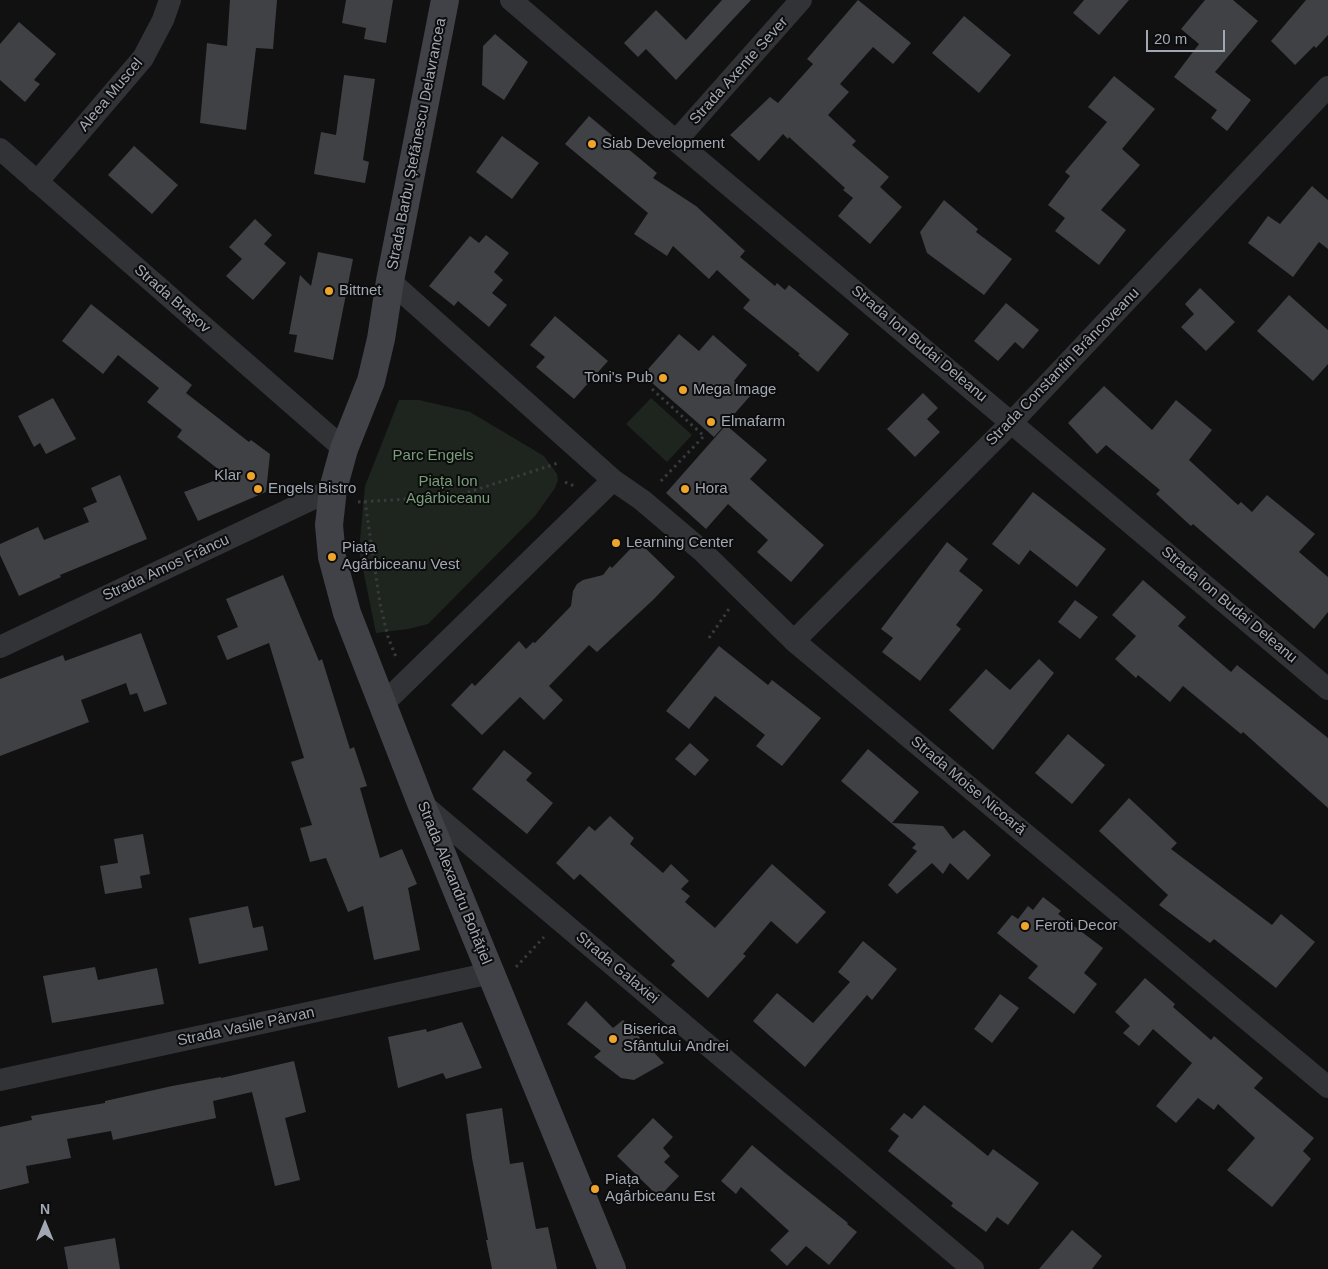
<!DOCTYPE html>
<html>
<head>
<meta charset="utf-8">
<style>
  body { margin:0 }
  #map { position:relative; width:1328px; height:1269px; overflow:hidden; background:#111112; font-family:Helvetica,sans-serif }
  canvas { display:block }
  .north { position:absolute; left:20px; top:1199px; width:50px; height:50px; -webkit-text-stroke:4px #0c0c0d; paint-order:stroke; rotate:0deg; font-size:14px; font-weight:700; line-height:20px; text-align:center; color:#a2a8b3 }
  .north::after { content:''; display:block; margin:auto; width:18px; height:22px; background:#a2a8b3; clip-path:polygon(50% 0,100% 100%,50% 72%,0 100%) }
  .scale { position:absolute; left:1146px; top:30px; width:79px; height:22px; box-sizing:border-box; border:2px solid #a2a8b3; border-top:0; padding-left:6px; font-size:15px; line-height:18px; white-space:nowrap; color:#a2a8b3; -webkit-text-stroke:4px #0c0c0d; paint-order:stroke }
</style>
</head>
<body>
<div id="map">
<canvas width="1328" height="1269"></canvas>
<div class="north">N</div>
<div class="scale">20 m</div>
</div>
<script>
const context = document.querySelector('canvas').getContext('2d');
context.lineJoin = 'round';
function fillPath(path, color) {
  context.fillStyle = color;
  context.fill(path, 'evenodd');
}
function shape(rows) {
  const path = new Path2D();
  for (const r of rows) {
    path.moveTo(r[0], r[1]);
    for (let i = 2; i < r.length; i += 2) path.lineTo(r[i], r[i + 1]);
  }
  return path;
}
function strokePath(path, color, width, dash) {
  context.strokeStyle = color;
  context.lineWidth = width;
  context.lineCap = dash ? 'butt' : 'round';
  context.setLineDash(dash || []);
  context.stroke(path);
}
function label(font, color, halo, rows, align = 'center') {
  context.font = font + ' Helvetica,sans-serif';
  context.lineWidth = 4;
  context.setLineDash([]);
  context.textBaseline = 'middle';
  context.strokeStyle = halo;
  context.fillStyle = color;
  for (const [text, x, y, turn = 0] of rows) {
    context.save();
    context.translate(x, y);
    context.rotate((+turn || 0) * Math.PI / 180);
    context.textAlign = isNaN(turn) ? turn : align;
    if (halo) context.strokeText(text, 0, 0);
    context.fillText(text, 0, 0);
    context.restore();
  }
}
const green = shape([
  [651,398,692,435,667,462,626,424],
  [399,400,419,400,470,412,544,456,557,474,558,480,555,488,535,516,428,624,408,629,376,633,359,550,365,486]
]);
const building = shape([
  [230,0,277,0,273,49,256,48,246,130,200,123,207,43,227,46],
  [346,0,393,0,386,43,364,39,366,28,342,23],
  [722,0,751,0,676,80,646,49,638,57,624,43,656,10,686,40],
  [858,0,911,43,893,64,873,47,840,84,849,92,828,115,856,141,852,145,889,177,880,187,902,207,870,244,838,216,853,198,843,190,845,188,789,137,788,139,783,134,759,161,730,135,770,97,778,103,813,64,807,59],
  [1084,0,1129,0,1099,35,1073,13],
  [1205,0,1233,0,1258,21,1215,72,1251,100,1227,131,1211,118,1217,110,1174,77,1199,44,1181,29],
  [1306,0,1328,0,1328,35,1316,48,1314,46,1295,65,1271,41],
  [964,16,1011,55,979,93,932,53],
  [19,22,56,54,34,80,40,84,25,102,0,80,0,44],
  [495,34,528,62,504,100,482,85,483,46],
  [344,75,375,79,363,160,369,162,365,183,314,174,321,132,336,135],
  [1114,76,1155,109,1122,149,1140,165,1101,210,1126,230,1099,265,1055,231,1065,218,1048,205,1070,176,1065,172,1107,122,1088,107],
  [589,116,657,173,653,178,696,206,745,251,740,257,775,286,777,283,785,290,789,285,849,334,818,372,798,355,800,354,743,308,750,300,717,270,709,279,673,246,667,256,634,234,648,213,565,144],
  [502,136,539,163,512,199,476,172],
  [134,146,178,185,152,214,108,175],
  [1312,186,1328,200,1328,249,1319,242,1293,277,1248,243,1268,216,1280,224],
  [944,200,978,229,976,232,1012,259,984,295,927,253,920,232],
  [255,219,272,235,264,244,286,263,253,300,226,276,242,259,229,247],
  [486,235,509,253,494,272,503,280,492,293,507,305,489,327,458,301,454,306,429,286,470,236,479,243],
  [318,252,353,259,333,360,294,352,297,335,289,334,300,275,311,286],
  [1200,288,1235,322,1206,351,1181,327,1194,314,1185,304],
  [1289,295,1328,330,1328,364,1313,381,1257,331],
  [1006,303,1039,330,1023,349,1015,342,998,361,974,341],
  [91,304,192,385,186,393,249,442,251,440,270,454,266,492,198,521,184,492,227,476,177,437,182,430,147,402,159,388,118,355,103,374,62,341],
  [555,316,608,361,574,399,536,367,545,357,530,345],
  [679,334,699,351,713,335,747,365,734,381,751,395,714,437,643,375],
  [1104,386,1152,430,1176,400,1212,430,1189,460,1238,505,1241,502,1252,512,1267,495,1315,534,1299,552,1328,577,1328,612,1314,629,1193,524,1191,526,1156,494,1160,490,1106,445,1097,454,1068,423],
  [923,393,938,408,927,419,940,432,915,457,887,429],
  [53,398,76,439,46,454,40,443,34,447,18,416],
  [726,425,767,460,750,479,824,545,791,582,757,552,768,540,728,504,706,529,666,493],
  [120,475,147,539,60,575,61,577,19,596,0,555,0,544,38,527,44,540,89,522,83,508,97,502,91,488],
  [1033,492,1106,549,1077,587,1030,550,1019,565,992,544],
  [638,541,675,577,654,599,597,652,589,645,549,686,563,700,544,720,520,697,482,735,451,705,472,683,475,686,519,641,526,649,533,642,535,643,571,606,573,591,577,584,583,580,603,575,610,566,612,568],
  [947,542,968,559,959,571,983,590,956,625,961,629,920,681,882,652,893,638,881,629],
  [283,575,319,661,322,659,350,749,354,747,367,786,360,788,380,858,402,849,417,884,408,888,420,950,374,960,363,906,348,912,326,858,310,862,300,828,312,825,291,762,304,758,269,643,227,660,217,636,238,627,226,599],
  [1143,580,1186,617,1178,626,1231,672,1237,665,1328,738,1328,808,1243,732,1241,734,1183,686,1170,702,1138,675,1136,678,1115,659,1136,636,1112,615],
  [1075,600,1098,617,1080,639,1058,622],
  [141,633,167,704,144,712,137,693,130,695,126,683,81,700,89,722,0,756,0,679,63,655,65,661],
  [719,646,768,685,772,680,821,718,782,766,756,746,765,735,715,696,689,729,666,711],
  [1039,659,1054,673,993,750,949,710,986,669,1010,690],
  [1068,734,1105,765,1072,804,1035,773],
  [690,743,709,760,695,776,675,759],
  [868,749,919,792,892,823,943,826,953,839,964,830,991,855,968,880,950,863,943,874,932,863,897,894,888,885,917,851,912,848,916,844,841,781],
  [504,750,532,773,526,780,553,803,527,834,472,789],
  [1129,798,1177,843,1171,849,1272,925,1281,914,1315,942,1276,988,1214,939,1210,943,1159,905,1168,895,1099,831],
  [610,816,634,838,630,844,663,873,671,864,689,881,681,889,690,896,685,902,715,928,772,864,826,912,797,944,771,921,743,954,746,956,708,998,671,965,675,961,580,874,574,880,556,863,589,826,595,831],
  [143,834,150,874,140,876,142,888,105,894,100,866,118,863,114,839],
  [1043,897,1061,911,1058,914,1103,948,1084,973,1097,984,1074,1014,1028,978,1038,966,997,933,1012,915,1018,919,1028,906,1033,910],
  [248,906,253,928,263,926,268,950,199,964,189,918],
  [863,941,897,969,872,1000,867,995,805,1067,753,1021,777,993,813,1023,850,982,838,972],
  [95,967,98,980,157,968,164,1004,52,1023,43,976],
  [1145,978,1175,1004,1173,1007,1211,1040,1214,1036,1263,1078,1254,1088,1314,1138,1303,1151,1311,1159,1272,1207,1227,1170,1255,1138,1218,1104,1214,1110,1198,1098,1176,1123,1156,1106,1192,1063,1153,1029,1139,1046,1123,1033,1130,1026,1115,1012],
  [1000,994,1019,1008,992,1043,974,1029],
  [586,1001,613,1028,623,1020,664,1063,634,1080,621,1078,594,1057,601,1051,567,1024],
  [462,1022,482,1068,446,1079,443,1073,398,1088,388,1037,426,1029,427,1032],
  [294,1061,306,1112,285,1118,300,1180,275,1186,252,1092,213,1101,216,1118,113,1140,111,1131,67,1139,71,1158,26,1166,29,1183,0,1190,0,1127,32,1120,31,1116,105,1103,105,1101,172,1086,221,1077,221,1078],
  [924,1105,988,1156,993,1149,1039,1183,1008,1225,997,1217,986,1232,951,1206,953,1203,888,1151,899,1136,890,1129,904,1113,912,1119],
  [502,1108,510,1164,523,1162,536,1229,548,1227,557,1269,492,1269,486,1240,488,1240,472,1158,466,1114],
  [653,1118,673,1137,663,1148,670,1156,664,1162,679,1176,659,1197,617,1156],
  [752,1145,784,1172,848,1223,847,1224,857,1232,829,1265,806,1246,787,1266,770,1250,789,1231,741,1187,736,1194,721,1181],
  [1072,1230,1102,1256,1092,1269,1039,1269],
  [115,1238,120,1269,68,1269,64,1247]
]);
const path = shape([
  [652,389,704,436,658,484],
  [565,482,574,486],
  [365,501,380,604,388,637,396,657],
  [358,502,457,496,558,463],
  [709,638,729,609],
  [516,967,544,937]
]);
const minor = shape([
  [511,0,676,141,1328,689],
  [676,141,801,0],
  [0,149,344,449],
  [37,182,143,58,163,20,170,0],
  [390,281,613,480,642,500,701,550,794,641,1328,1087],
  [794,641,1012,422,1328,87],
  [0,647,333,489],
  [383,704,613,480],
  [421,803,973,1269],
  [0,1080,491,973]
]);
const secondary = shape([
  [445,0,390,281,381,339,371,381,344,449,333,489,329,525,332,557,347,613,421,803,612,1269]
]);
const markers = [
  [592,144,5,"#efa52c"],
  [329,291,5,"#efa52c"],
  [663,378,5,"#efa52c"],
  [683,390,5,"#efa52c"],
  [711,422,5,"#efa52c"],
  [251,476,5,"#efa52c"],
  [258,489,5,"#efa52c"],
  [685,489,5,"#efa52c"],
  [616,543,5,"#efa52c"],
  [332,557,5,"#efa52c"],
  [1025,926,5,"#efa52c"],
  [613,1039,5,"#efa52c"],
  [595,1189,5,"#efa52c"]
];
const streetNames = [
  ["Strada Axente Sever",739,71,-48],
  ["Aleea Muscel",111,95,-50],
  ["Strada Barbu Ștefănescu Delavrancea",417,144,-79],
  ["Strada Brașov",172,299,41],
  ["Strada Ion Budai Deleanu",919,344,40],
  ["Strada Constantin Brâncoveanu",1063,367,-46],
  ["Strada Amos Frâncu",166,568,-25],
  ["Strada Ion Budai Deleanu",1229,605,40],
  ["Strada Moise Nicoară",968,786,40],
  ["Strada Alexandru Bohățiel",454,883,68],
  ["Strada Galaxiei",617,968,40],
  ["Strada Vasile Pârvan",246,1027,-12]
];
const poiNames = [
  ["Siab Development",602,144],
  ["Bittnet",339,291],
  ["Toni's Pub",653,378,"right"],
  ["Mega Image",693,390],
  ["Elmafarm",721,422],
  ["Klar",241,476,"right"],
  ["Engels Bistro",268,489],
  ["Hora",695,489],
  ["Learning Center",626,543],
  ["Piața",342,548],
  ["Agârbiceanu Vest",342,565],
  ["Feroti Decor",1035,926],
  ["Biserica",623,1030],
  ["Sfântului Andrei",623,1047],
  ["Piața",605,1180],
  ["Agârbiceanu Est",605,1197]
];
const parkNames = [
  ["Parc Engels",433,456],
  ["Piața Ion",448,482],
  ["Agârbiceanu",448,499]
];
fillPath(green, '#1d251e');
fillPath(building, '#404145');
strokePath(path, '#383a3e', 3, [2.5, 4]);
strokePath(minor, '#323337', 22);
strokePath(secondary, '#404247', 28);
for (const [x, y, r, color] of markers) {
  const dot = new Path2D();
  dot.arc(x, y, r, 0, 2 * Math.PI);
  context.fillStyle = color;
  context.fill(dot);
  strokePath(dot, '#0c0c0d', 2);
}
label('15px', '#a2a8b3', '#0c0c0d', streetNames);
label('15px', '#a2a8b3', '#0c0c0d', poiNames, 'left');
label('15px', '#799e7a', '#0c0c0d', parkNames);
</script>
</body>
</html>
